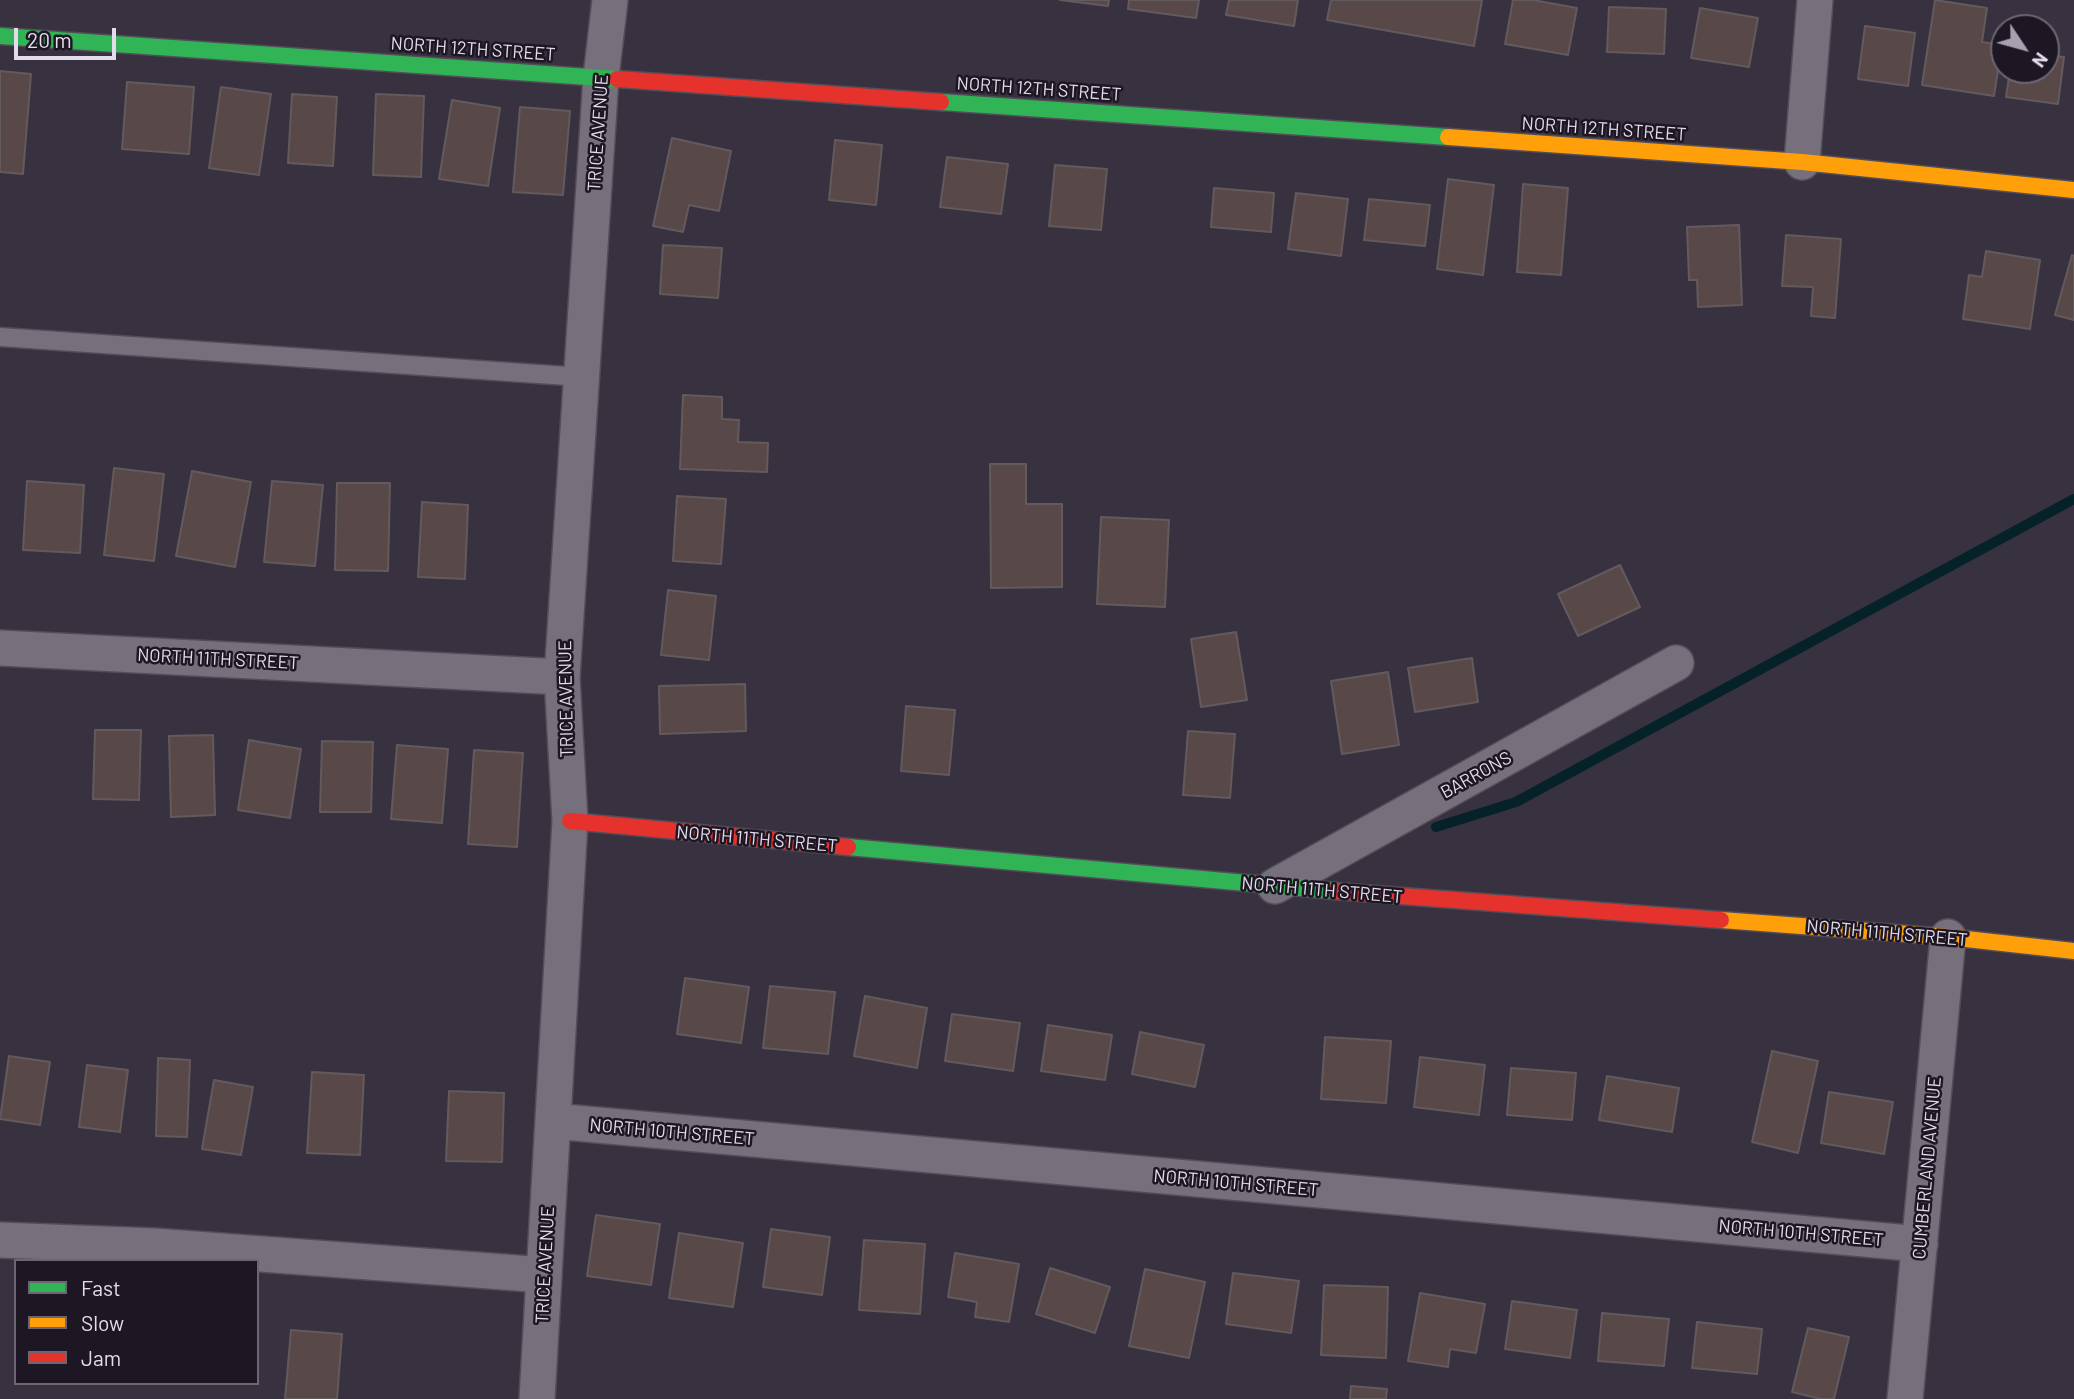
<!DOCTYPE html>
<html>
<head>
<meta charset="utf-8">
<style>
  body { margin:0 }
  #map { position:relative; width:2074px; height:1399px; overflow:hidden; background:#38313f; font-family:Barlow,sans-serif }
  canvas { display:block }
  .legend { position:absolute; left:14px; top:1259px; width:245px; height:126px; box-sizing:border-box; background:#1c1723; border:2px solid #6c6674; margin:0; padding:9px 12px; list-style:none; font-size:21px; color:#e4dced }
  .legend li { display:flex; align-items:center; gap:14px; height:35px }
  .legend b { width:35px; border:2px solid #6c6674 }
  .north { position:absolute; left:1990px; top:14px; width:70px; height:70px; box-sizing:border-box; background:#1c1723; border:2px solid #6c6674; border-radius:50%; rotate:126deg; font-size:19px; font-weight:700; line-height:28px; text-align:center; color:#e4dced }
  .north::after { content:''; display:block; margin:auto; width:24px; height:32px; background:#a8a0b0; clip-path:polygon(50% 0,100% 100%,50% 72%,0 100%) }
  .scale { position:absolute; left:14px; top:28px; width:102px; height:32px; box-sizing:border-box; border:4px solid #e4dced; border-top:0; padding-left:9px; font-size:21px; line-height:24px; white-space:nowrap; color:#e4dced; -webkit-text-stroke:5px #1c1723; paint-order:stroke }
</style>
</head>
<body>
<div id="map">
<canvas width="2074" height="1399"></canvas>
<ul class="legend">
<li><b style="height:9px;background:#30b455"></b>Fast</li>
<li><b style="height:9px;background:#ff9f0a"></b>Slow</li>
<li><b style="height:9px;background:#e5322d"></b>Jam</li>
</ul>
<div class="north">N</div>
<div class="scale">20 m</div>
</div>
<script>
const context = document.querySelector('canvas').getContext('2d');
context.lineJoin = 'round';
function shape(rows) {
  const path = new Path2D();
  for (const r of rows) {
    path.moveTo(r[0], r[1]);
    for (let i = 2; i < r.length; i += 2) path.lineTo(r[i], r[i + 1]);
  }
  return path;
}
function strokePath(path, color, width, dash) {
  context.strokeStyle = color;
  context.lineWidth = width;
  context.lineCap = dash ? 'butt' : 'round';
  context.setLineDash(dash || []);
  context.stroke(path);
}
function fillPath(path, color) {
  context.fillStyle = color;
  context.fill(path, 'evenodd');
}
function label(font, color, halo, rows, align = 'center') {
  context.font = font + ' Barlow,sans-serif';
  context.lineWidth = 5;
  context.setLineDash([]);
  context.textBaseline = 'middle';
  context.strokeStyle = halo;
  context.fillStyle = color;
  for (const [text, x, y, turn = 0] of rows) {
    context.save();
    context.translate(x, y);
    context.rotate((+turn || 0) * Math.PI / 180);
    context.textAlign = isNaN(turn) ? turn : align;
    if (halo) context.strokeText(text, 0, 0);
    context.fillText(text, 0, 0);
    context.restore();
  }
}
const stream = shape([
  [1436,827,1516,802,2074,499]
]);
const building = shape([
  [1060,0,1109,0,1108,6,1060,0],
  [1129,0,1199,0,1196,18,1128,9,1129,0],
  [1229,0,1298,0,1294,26,1226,15,1229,0],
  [1331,0,1482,0,1474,46,1327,20,1331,0],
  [1513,0,1533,0,1577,8,1568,55,1505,44,1513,0],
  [1935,0,1987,8,1982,42,2002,45,1994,96,1922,85,1935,0],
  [1609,7,1666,9,1664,54,1607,52,1609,7],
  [1700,8,1758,18,1749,67,1691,58,1700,8],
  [1865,26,1915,33,1908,86,1858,79,1865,26],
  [2046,55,2064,57,2058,104,2006,97,2010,70,2046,70,2046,55],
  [0,71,31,74,23,174,0,172,0,71],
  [127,82,194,87,189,154,122,149,127,82],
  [221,87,271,94,259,175,209,168,221,87],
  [292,94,337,97,333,166,288,163,292,94],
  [376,94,424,96,421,177,373,175,376,94],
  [452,100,500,108,488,186,439,179,452,100],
  [520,107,570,111,563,195,513,192,520,107],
  [672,138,731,151,719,211,689,205,683,232,653,226,672,138],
  [835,140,882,145,876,205,829,200,835,140],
  [947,157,1008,164,1001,214,940,207,947,157],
  [1055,165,1107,169,1101,230,1049,226,1055,165],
  [1448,179,1494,185,1483,275,1437,269,1448,179],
  [1523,184,1568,188,1561,275,1517,272,1523,184],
  [1214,188,1274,193,1271,232,1211,227,1214,188],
  [1296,193,1348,199,1341,256,1288,249,1296,193],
  [1369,199,1430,205,1425,246,1364,240,1369,199],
  [1739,225,1742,305,1698,307,1697,280,1689,280,1687,227,1739,225],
  [1786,235,1841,239,1835,318,1811,316,1813,287,1782,286,1786,235],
  [663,245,722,248,718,298,660,294,663,245],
  [1986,251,2040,260,2030,329,1963,319,1969,275,1982,277,1986,251],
  [2072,255,2074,256,2074,320,2055,315,2072,255],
  [683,395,722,397,722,419,739,420,738,442,768,443,767,472,680,469,683,395],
  [990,464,1026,464,1026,504,1062,504,1062,587,991,588,990,464],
  [114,468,164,474,154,561,104,555,114,468],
  [192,471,251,482,235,567,176,556,192,471],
  [27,481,84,485,80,553,23,550,27,481],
  [272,481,323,485,315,566,264,562,272,481],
  [337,483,390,483,388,571,335,570,337,483],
  [677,496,726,499,721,564,673,561,677,496],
  [422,502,468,505,465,579,418,577,422,502],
  [1101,517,1169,520,1165,607,1097,604,1101,517],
  [1620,565,1640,607,1578,636,1558,594,1620,565],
  [668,590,716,596,709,660,661,655,668,590],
  [1236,632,1247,700,1201,707,1191,639,1236,632],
  [1472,658,1478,702,1415,712,1408,668,1472,658],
  [1388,672,1399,745,1342,754,1331,681,1388,672],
  [745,684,746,731,660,734,659,686,745,684],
  [906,706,955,710,949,775,901,771,906,706],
  [95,730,141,730,139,800,93,799,95,730],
  [1188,731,1235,734,1230,798,1183,795,1188,731],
  [213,735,215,815,171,817,169,736,213,735],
  [249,740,301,749,290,818,238,810,249,740],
  [322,741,373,742,371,812,320,812,322,741],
  [397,745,448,749,442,823,391,819,397,745],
  [474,750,523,753,517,847,468,844,474,750],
  [685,978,749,987,741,1043,677,1034,685,978],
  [770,986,835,992,828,1054,763,1048,770,986],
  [865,996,927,1008,917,1068,854,1056,865,996],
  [952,1014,1020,1023,1013,1071,945,1061,952,1014],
  [1048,1025,1112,1035,1105,1080,1041,1071,1048,1025],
  [1140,1032,1204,1045,1195,1087,1132,1074,1140,1032],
  [1325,1037,1391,1041,1386,1103,1321,1099,1325,1037],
  [1772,1051,1818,1061,1798,1153,1752,1142,1772,1051],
  [9,1056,50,1062,40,1125,0,1119,9,1056],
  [1420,1057,1485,1065,1479,1115,1414,1107,1420,1057],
  [158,1058,190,1060,187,1137,156,1136,158,1058],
  [87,1065,128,1070,120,1132,79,1127,87,1065],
  [1511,1068,1576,1073,1572,1120,1507,1115,1511,1068],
  [312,1072,364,1075,360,1155,307,1153,312,1072],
  [1607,1076,1679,1088,1672,1132,1599,1120,1607,1076],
  [214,1080,253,1087,241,1155,202,1149,214,1080],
  [449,1091,504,1093,502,1162,446,1161,449,1091],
  [1829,1092,1893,1102,1884,1154,1821,1143,1829,1092],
  [596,1215,660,1224,651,1285,587,1276,596,1215],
  [771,1229,830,1237,822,1295,763,1287,771,1229],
  [679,1233,743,1243,733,1307,669,1298,679,1233],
  [864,1240,925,1244,920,1314,859,1310,864,1240],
  [955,1253,1019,1264,1009,1322,975,1317,977,1302,948,1297,955,1253],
  [1050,1268,1110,1287,1095,1333,1036,1314,1050,1268],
  [1145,1269,1205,1282,1189,1358,1129,1346,1145,1269],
  [1233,1273,1299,1281,1291,1333,1226,1324,1233,1273],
  [1324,1285,1388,1287,1386,1358,1321,1355,1324,1285],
  [1420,1293,1485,1304,1476,1353,1450,1349,1448,1367,1408,1361,1420,1293],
  [1512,1301,1577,1310,1570,1358,1505,1349,1512,1301],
  [1602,1313,1669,1319,1664,1366,1598,1361,1602,1313],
  [1697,1322,1762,1329,1757,1374,1692,1368,1697,1322],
  [1808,1328,1849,1337,1834,1399,1821,1399,1792,1392,1808,1328],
  [291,1330,342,1334,337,1399,285,1399,291,1330],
  [1351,1386,1387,1389,1386,1399,1350,1399,1351,1386]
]);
const lane = shape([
  [0,337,582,377]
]);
const street = shape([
  [1802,162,1815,0],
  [0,648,562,677],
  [1275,886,1676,663],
  [553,1121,1920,1244],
  [0,1240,154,1246,544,1275],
  [537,1399,570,821,562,677,601,77,610,0],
  [1905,1399,1948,937]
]);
const fast = shape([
  [0,36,617,79],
  [941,102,1448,137],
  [848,847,1335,891]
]);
const slow = shape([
  [1448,137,1802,162,2074,190],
  [1721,920,1948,937,2074,951]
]);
const jam = shape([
  [617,79,941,102],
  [570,821,848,847],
  [1335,891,1721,920]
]);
const streetNames = [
  ["NORTH 12TH STREET",473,49,4],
  ["NORTH 12TH STREET",1039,89,4],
  ["NORTH 12TH STREET",1604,129,4],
  ["TRICE AVENUE",598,133,-86],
  ["NORTH 11TH STREET",218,659,3],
  ["TRICE AVENUE",566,699,-91],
  ["BARRONS",1476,775,-29],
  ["NORTH 11TH STREET",757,839,5],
  ["NORTH 11TH STREET",1322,890,5],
  ["NORTH 11TH STREET",1887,933,5],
  ["NORTH 10TH STREET",672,1132,5],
  ["CUMBERLAND AVENUE",1927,1168,-85],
  ["NORTH 10TH STREET",1236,1183,5],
  ["NORTH 10TH STREET",1801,1233,5],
  ["TRICE AVENUE",545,1265,-87]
];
strokePath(stream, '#052228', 10);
fillPath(building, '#584848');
strokePath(building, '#635a5e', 2);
strokePath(lane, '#534d5a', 21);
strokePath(street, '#534d5a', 38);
strokePath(fast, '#534d5a', 19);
strokePath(slow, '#534d5a', 19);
strokePath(jam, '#534d5a', 19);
strokePath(lane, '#75707b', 18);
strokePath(street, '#75707b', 35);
strokePath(fast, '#30b455', 16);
strokePath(slow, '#ff9f0a', 16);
strokePath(jam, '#e5322d', 16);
label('18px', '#e4dced', '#1c1723', streetNames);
</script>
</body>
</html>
